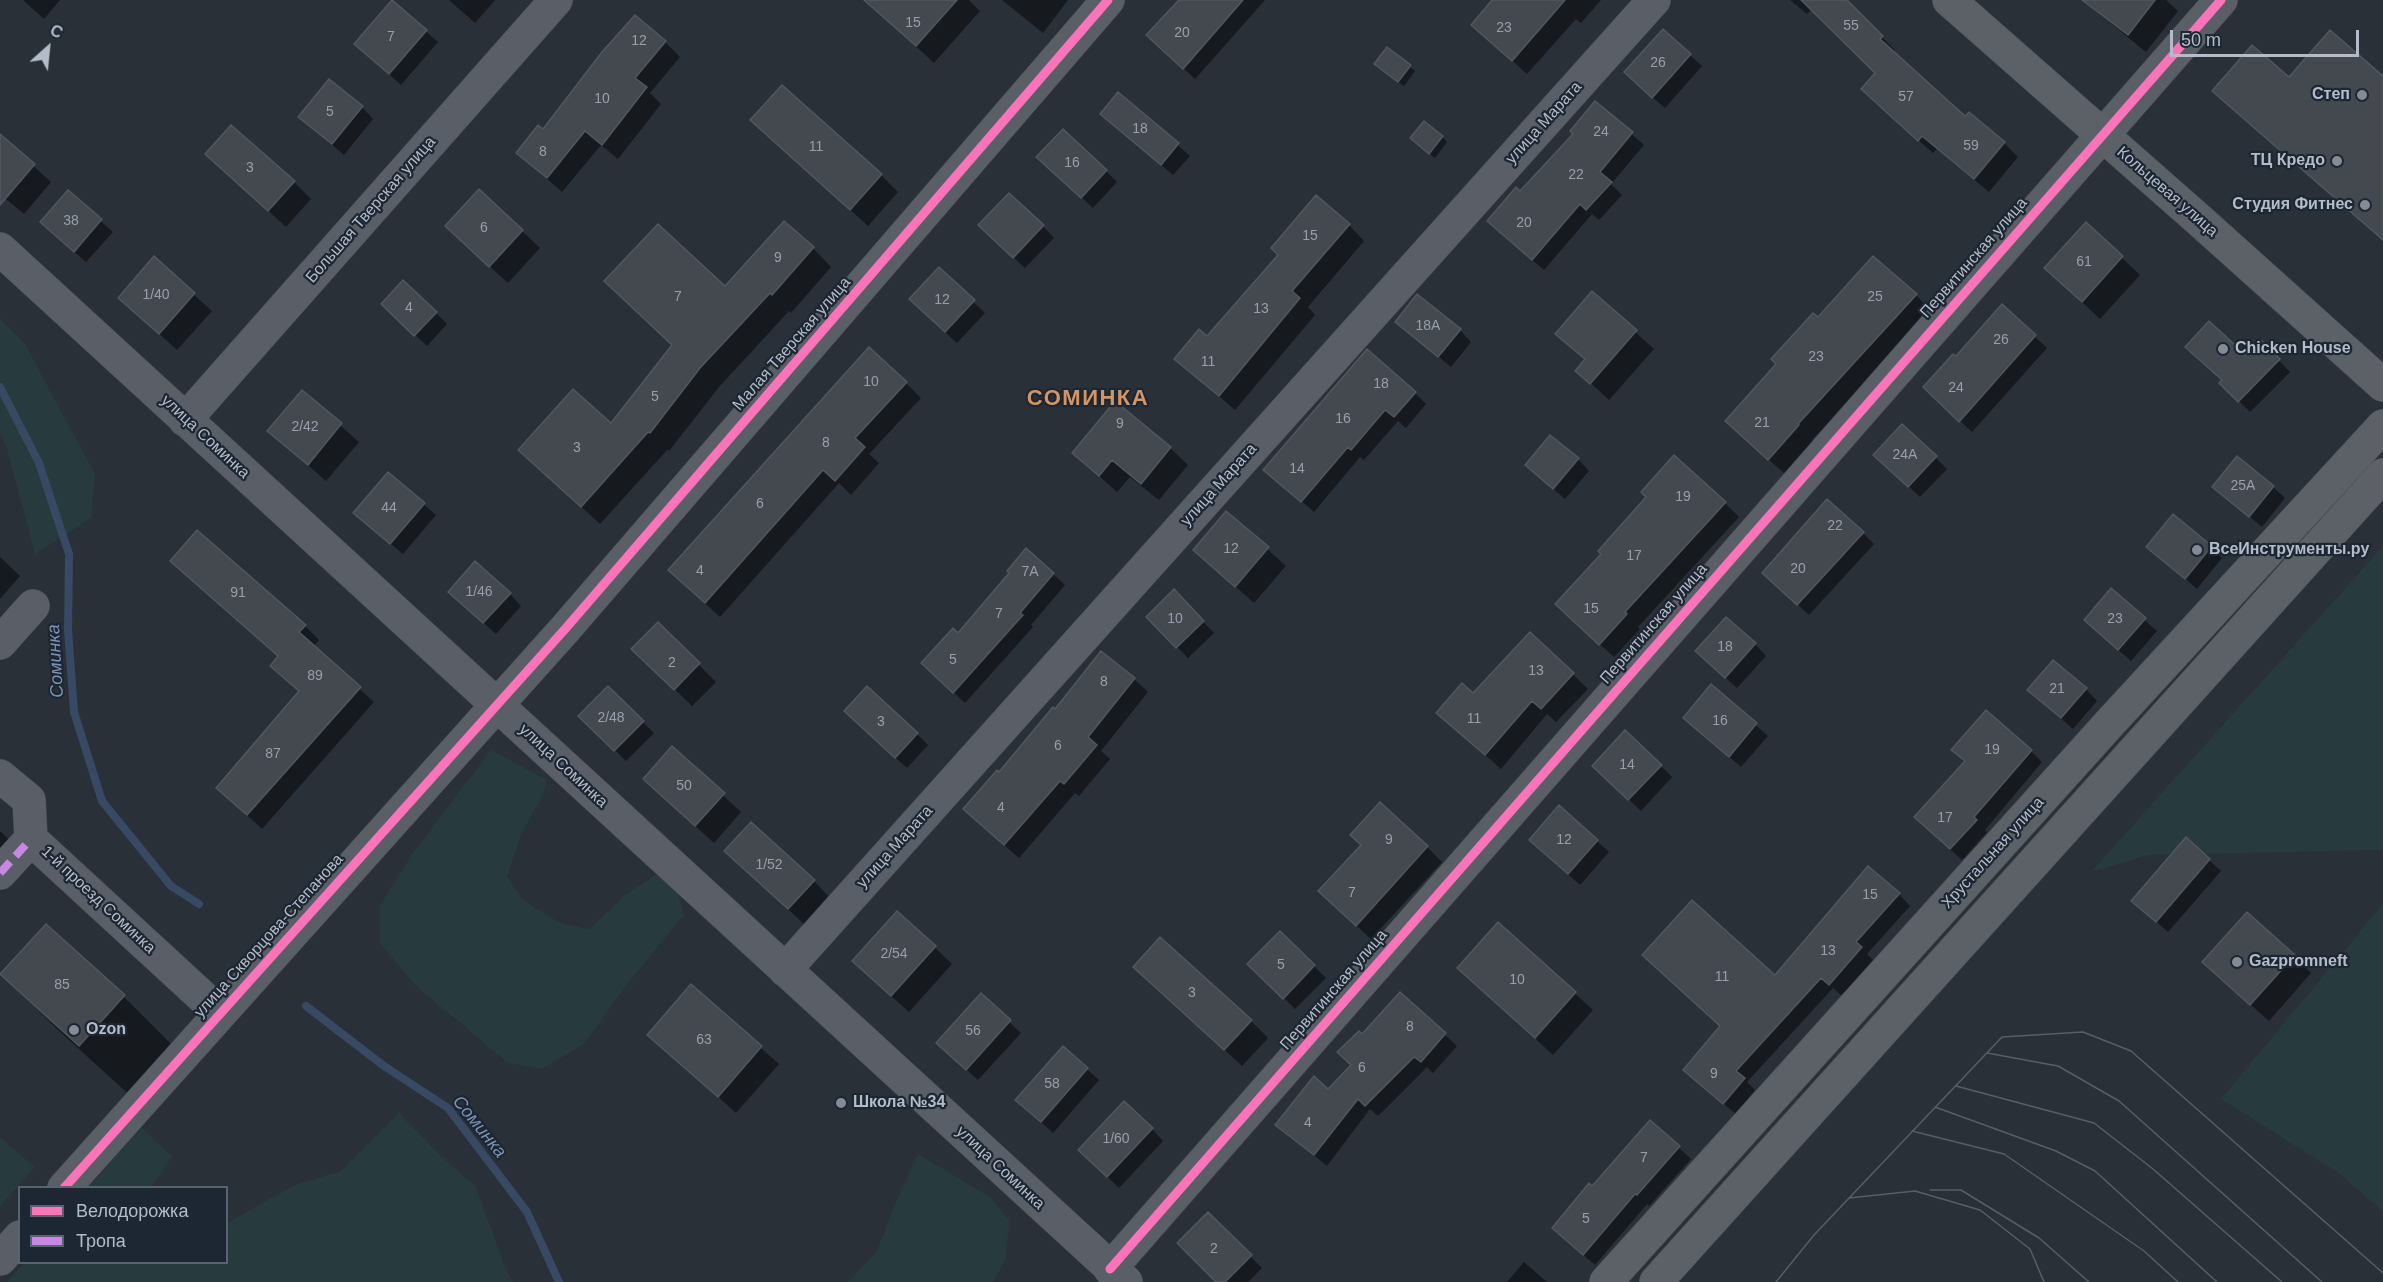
<!DOCTYPE html>
<html>
<head>
<meta charset="utf-8">
<style>
  body { margin:0 }
  #map { position:relative; width:2383px; height:1282px; overflow:hidden; background:#2a3038; font-family:Helvetica,sans-serif }
  canvas { display:block }
  .legend { position:absolute; left:18px; top:1186px; width:210px; height:78px; box-sizing:border-box; background:#1d2633; border:2px solid #59626f; margin:0; padding:8px 10px; list-style:none; font-size:18px; color:#b4bcc9 }
  .legend li { display:flex; align-items:center; gap:12px; height:30px }
  .legend b { width:30px; border:2px solid #59626f }
  .north { position:absolute; left:18px; top:18px; width:60px; height:60px; -webkit-text-stroke:4px #1d2633; paint-order:stroke; rotate:27deg; font-size:16px; font-weight:700; line-height:24px; text-align:center; color:#b4bcc9 }
  .north::after { content:''; display:block; margin:auto; width:21px; height:27px; background:#b4bcc9; clip-path:polygon(50% 0,100% 100%,50% 72%,0 100%) }
  .scale { position:absolute; left:2170px; top:30px; width:189px; height:27px; box-sizing:border-box; border:3px solid #b4bcc9; border-top:0; padding-left:8px; font-size:18px; line-height:21px; white-space:nowrap; color:#b4bcc9; -webkit-text-stroke:4px #1d2633; paint-order:stroke }
</style>
</head>
<body>
<div id="map">
<canvas width="2383" height="1282"></canvas>
<ul class="legend">
<li><b style="height:8px;background:#fb73b8"></b>Велодорожка</li>
<li><b style="height:8px;background:#c787e3"></b>Тропа</li>
</ul>
<div class="north">С</div>
<div class="scale">50 m</div>
</div>
<script>
const context = document.querySelector('canvas').getContext('2d');
context.lineJoin = 'round';
function fillPath(path, color) {
  context.fillStyle = color;
  context.fill(path, 'evenodd');
}
function shape(rows) {
  const path = new Path2D();
  for (const r of rows) {
    path.moveTo(r[0], r[1]);
    for (let i = 2; i < r.length; i += 2) path.lineTo(r[i], r[i + 1]);
  }
  return path;
}
function strokePath(path, color, width, dash) {
  context.strokeStyle = color;
  context.lineWidth = width;
  context.lineCap = dash ? 'butt' : 'round';
  context.setLineDash(dash || []);
  context.stroke(path);
}
function label(font, color, halo, rows, align = 'center') {
  context.font = font + ' Helvetica,sans-serif';
  context.lineWidth = 4.5;
  context.setLineDash([]);
  context.textBaseline = 'middle';
  context.strokeStyle = halo;
  context.fillStyle = color;
  for (const [text, x, y, turn = 0] of rows) {
    context.save();
    context.translate(x, y);
    context.rotate((+turn || 0) * Math.PI / 180);
    context.textAlign = isNaN(turn) ? turn : align;
    if (halo) context.strokeText(text, 0, 0);
    context.fillText(text, 0, 0);
    context.restore();
  }
}
const green = shape([
  [0,318,25,344,95,474,91,518,35,554,6,445,0,433],
  [2383,546,2383,850,2148,855,2091,872],
  [491,750,547,780,543,795,520,837,507,876,523,900,560,923,589,929,624,896,657,874,676,888,684,915,623,989,585,1043,542,1069,508,1063,416,986,380,943,380,905,413,853],
  [2383,904,2383,1211,2337,1172,2221,1099],
  [399,1113,441,1156,476,1187,505,1267,513,1282,7,1282,24,1263,226,1262,227,1223,295,1185,341,1171],
  [140,1126,172,1157,151,1187,87,1188],
  [0,1137,35,1167,0,1206],
  [918,1154,990,1197,1009,1221,1006,1259,993,1282,848,1282,877,1251,894,1206]
]);
const shadow = shape([
  [23,0,60,0,44,19],
  [449,0,495,0,475,23],
  [866,0,969,0,980,11,934,63],
  [1002,0,1068,0,1043,33],
  [1181,0,1265,0,1195,79,1160,46],
  [1494,0,1601,0,1581,23,1576,19,1527,74,1473,25],
  [1790,0,1844,0,1895,50,1893,53,1966,118,2004,143,2018,157,1989,192,1937,149,1933,153,1876,103,1877,73,1812,9,1807,14],
  [2082,0,2166,0,2178,11,2146,52],
  [392,2,438,42,401,85,356,44],
  [1663,31,1702,66,1665,108,1637,84],
  [665,42,680,57,650,93,661,104,618,159,601,145,562,192,518,153,543,131],
  [1388,49,1415,71,1404,86,1382,69],
  [2383,78,2383,240,2214,91,2289,79],
  [1118,94,1190,156,1173,175,1102,114],
  [1596,103,1644,145,1611,184,1622,195,1599,220,1592,214,1544,270,1500,232,1521,193,1575,134],
  [362,107,373,119,344,155,300,117],
  [752,120,881,175,898,192,868,226],
  [0,136,51,182,24,214,0,194],
  [1442,137,1447,142,1435,158,1417,143],
  [207,154,294,182,311,199,286,227],
  [1050,168,1106,171,1117,182,1093,208],
  [68,192,113,232,86,262,53,234],
  [2086,224,2140,275,2100,319,2046,268],
  [1349,225,1364,241,1308,307,1315,315,1235,410,1176,359,1208,338],
  [1043,226,1054,238,1025,268,992,237],
  [522,231,540,248,508,283,465,244],
  [813,248,831,267,791,313,789,311,719,387,669,451,668,449,600,524,520,450,611,425,674,345,725,288],
  [154,259,212,311,177,350,120,298],
  [939,269,985,313,957,343,922,311],
  [1592,293,1654,349,1609,400,1577,370,1586,360,1557,334],
  [1916,295,1931,311,1812,440,1814,442,1785,474,1742,436,1818,320],
  [2002,306,2047,348,1972,432,1936,399,1956,358],
  [436,313,447,324,427,346,394,315],
  [1397,322,1460,330,1471,342,1451,367],
  [2261,342,2290,372,2250,412,2221,383],
  [906,383,921,398,869,454,879,463,851,495,839,483,720,617,685,585],
  [302,392,359,442,326,481,269,431],
  [1415,393,1426,404,1406,428,1398,421,1364,460,1360,457,1314,512,1266,470],
  [1115,403,1170,448,1188,465,1159,500,1130,477,1117,492,1074,453],
  [1935,457,1947,469,1920,497,1887,466],
  [1578,459,1589,471,1565,499,1539,476],
  [388,474,436,515,403,554,366,524],
  [2214,487,2273,487,2285,498,2262,527],
  [1725,503,1739,517,1638,627,1640,629,1614,657,1571,618],
  [1227,513,1286,566,1254,603,1195,550],
  [1863,533,1874,544,1809,615,1776,585],
  [2148,546,2211,547,2222,558,2197,589],
  [0,557,20,576,0,599],
  [172,561,305,626,319,640,313,647,374,702,262,829,218,788,301,692,286,680,279,657],
  [1053,574,1065,585,1031,625,1033,627,965,703,934,674,958,635],
  [2112,591,2157,631,2131,661,2097,631],
  [1174,592,1214,633,1188,658,1148,617],
  [510,594,521,606,496,634,462,603],
  [658,624,716,682,692,706,634,649],
  [1531,634,1588,689,1556,722,1547,714,1501,769,1438,713,1474,695],
  [1755,644,1766,656,1737,688,1708,662],
  [1134,679,1148,692,1101,751,1110,759,1079,796,1075,793,1019,858,979,823,999,774,1055,711],
  [1712,687,1768,736,1741,767,1697,729],
  [608,688,654,733,626,761,581,716],
  [2086,689,2097,701,2073,729,2041,701],
  [857,723,917,734,928,745,907,768],
  [672,748,741,812,714,843,662,796],
  [1954,750,2031,751,2042,762,1985,830,1987,832,1962,860,1927,828,1966,762],
  [1594,766,1661,766,1672,777,1641,811],
  [1559,807,1609,852,1580,885,1542,851],
  [0,831,20,850,0,873],
  [1362,845,1427,847,1442,862,1371,939,1335,906],
  [2209,860,2221,871,2168,932,2133,901],
  [744,868,814,881,831,899,806,926],
  [1899,894,1910,906,1867,954,1873,960,1842,996,1833,988,1747,1082,1755,1090,1736,1114,1696,1081,1721,1026,1775,978],
  [1498,924,1593,1010,1553,1055,1459,968],
  [46,926,124,997,179,1052,135,1100,57,1029,2,974],
  [1280,933,1326,978,1295,1009,1250,964],
  [934,947,952,964,909,1012,872,979],
  [2294,956,2311,973,2269,1021,2222,979],
  [1135,967,1251,1021,1268,1038,1242,1066],
  [691,986,779,1064,736,1113,649,1034],
  [1400,994,1457,1046,1433,1073,1427,1067,1378,1116,1370,1109,1327,1166,1277,1125,1329,1091,1353,1065,1362,1036],
  [981,996,1021,1033,978,1080,949,1054],
  [1063,1048,1099,1080,1053,1133,1029,1111],
  [1650,1122,1691,1159,1649,1206,1647,1204,1595,1265,1565,1239,1592,1188],
  [1152,1129,1163,1141,1119,1188,1092,1162],
  [1208,1214,1262,1268,1248,1282,1218,1282],
  [1524,1262,1547,1282,1507,1282]
]);
const stream = shape([
  [0,387,39,463,69,554,68,630,74,712,102,801,171,886,199,904],
  [306,1006,384,1066,448,1108,527,1212,559,1282]
]);
const building = shape([
  [392,0,427,30,389,74,354,44,392,0],
  [864,0,957,0,916,46,864,0],
  [1179,0,1243,0,1183,69,1146,35,1179,0],
  [1492,0,1565,0,1512,61,1471,25,1492,0],
  [1801,0,1847,0,1883,36,1880,39,1965,116,1969,112,2005,142,1974,179,1922,136,1918,141,1861,89,1875,73,1801,0],
  [2082,0,2155,0,2128,35,2082,0],
  [635,15,666,41,635,78,647,87,602,145,585,131,547,178,516,153,538,125,543,129,602,52,635,15],
  [1663,29,1691,54,1652,98,1624,72,1663,29],
  [2330,30,2383,76,2383,240,2212,91,2252,45,2289,77,2330,30],
  [1387,47,1411,65,1398,82,1374,64,1387,47],
  [329,79,363,106,332,144,298,117,329,79],
  [782,85,882,174,850,210,750,120,782,85],
  [1118,92,1179,143,1161,165,1100,114,1118,92],
  [1595,101,1633,132,1600,172,1612,182,1586,210,1580,204,1532,260,1487,221,1516,187,1520,191,1573,134,1570,131,1595,101],
  [1424,121,1443,136,1429,154,1410,138,1424,121],
  [231,125,295,181,268,211,205,154,231,125],
  [1063,129,1107,170,1081,198,1036,157,1063,129],
  [0,134,35,164,0,205,0,134],
  [479,189,523,230,489,267,445,226,479,189],
  [68,190,102,219,74,252,40,222,68,190],
  [1009,193,1044,225,1013,258,978,225,1009,193],
  [1316,195,1350,224,1292,291,1300,298,1219,396,1174,359,1199,329,1207,336,1278,255,1271,248,1316,195],
  [784,221,814,247,772,295,770,293,700,368,650,433,648,432,581,507,518,450,573,389,611,423,672,345,604,281,658,224,725,286,784,221],
  [2086,222,2123,256,2082,302,2044,268,2086,222],
  [154,256,195,293,159,334,118,298,154,256],
  [1873,256,1917,294,1798,424,1799,425,1768,460,1725,421,1776,364,1771,359,1813,313,1818,317,1873,256],
  [939,267,975,300,945,332,909,299,939,267],
  [403,280,437,312,414,336,381,304,403,280],
  [1592,291,1637,330,1590,384,1575,371,1585,359,1555,334,1592,291],
  [1417,294,1461,329,1438,357,1395,322,1417,294],
  [2002,304,2036,335,1959,422,1923,387,1953,354,1956,356,2002,304],
  [2209,321,2246,355,2261,340,2280,359,2238,402,2219,383,2222,380,2185,347,2209,321],
  [869,347,907,382,855,438,865,447,835,481,823,470,705,603,668,570,869,347],
  [1367,349,1416,392,1394,417,1385,410,1351,450,1348,447,1301,502,1263,470,1367,349],
  [302,390,342,423,308,465,267,431,302,390],
  [1115,401,1171,447,1141,484,1112,460,1099,476,1072,453,1115,401],
  [1902,424,1937,456,1908,487,1873,455,1902,424],
  [1550,435,1579,458,1553,489,1525,465,1550,435],
  [1674,455,1726,502,1625,612,1627,614,1599,645,1555,604,1601,554,1598,551,1646,497,1641,492,1674,455],
  [2237,456,2274,486,2249,517,2212,487,2237,456],
  [388,472,425,503,390,544,353,513,388,472],
  [1827,499,1864,532,1797,605,1762,573,1827,499],
  [1226,511,1269,547,1235,587,1193,550,1226,511],
  [2173,514,2212,546,2185,579,2146,547,2173,514],
  [197,530,306,625,299,632,361,687,247,815,216,788,299,691,270,666,278,656,170,561,197,530],
  [1026,548,1054,573,1020,613,1023,615,953,693,921,663,953,628,958,633,1009,573,1007,571,1026,548],
  [475,561,511,593,483,623,448,592,475,561],
  [2111,588,2146,618,2118,650,2084,620,2111,588],
  [1174,589,1204,621,1176,648,1146,617,1174,589],
  [1726,617,1756,643,1725,678,1695,651,1726,617],
  [658,622,700,663,674,690,631,649,658,622],
  [1530,632,1574,673,1541,709,1532,701,1485,755,1436,713,1462,683,1473,693,1530,632],
  [1101,651,1135,678,1088,737,1097,745,1064,784,1060,781,1004,845,963,809,997,770,999,772,1053,707,1055,709,1101,651],
  [2053,660,2087,688,2061,718,2027,690,2053,660],
  [1711,684,1757,723,1729,757,1683,718,1711,684],
  [608,686,644,721,614,751,578,716,608,686],
  [867,686,918,733,895,758,844,711,867,686],
  [1986,710,2032,750,1974,817,1977,820,1950,849,1914,817,1965,761,1951,750,1986,710],
  [1625,730,1662,765,1628,800,1592,766,1625,730],
  [672,746,725,793,695,826,643,779,672,746],
  [1380,802,1428,846,1356,926,1318,891,1361,845,1350,835,1380,802],
  [1559,805,1598,840,1568,874,1529,840,1559,805],
  [751,822,815,880,788,909,724,851,751,822],
  [2186,837,2210,859,2156,922,2131,901,2186,837],
  [1868,866,1900,893,1856,942,1862,947,1829,985,1821,978,1736,1071,1745,1078,1723,1104,1683,1070,1720,1026,1642,955,1692,900,1775,975,1868,866],
  [897,911,936,946,891,996,852,961,897,911],
  [2247,912,2295,955,2250,1005,2202,962,2247,912],
  [1498,922,1576,992,1535,1038,1457,968,1498,922],
  [46,924,125,995,79,1046,0,974,46,924],
  [1280,931,1315,965,1283,999,1247,964,1280,931],
  [1160,937,1252,1020,1224,1050,1133,967,1160,937],
  [691,984,762,1046,718,1097,647,1035,691,984],
  [1400,992,1446,1033,1421,1062,1414,1057,1365,1106,1358,1099,1314,1155,1275,1125,1314,1076,1328,1089,1351,1065,1337,1052,1359,1031,1362,1034,1400,992],
  [981,993,1011,1020,966,1070,936,1043,981,993],
  [1063,1046,1088,1068,1041,1122,1015,1100,1063,1046],
  [1124,1101,1153,1128,1107,1177,1078,1150,1124,1101],
  [1650,1120,1680,1146,1637,1195,1635,1194,1583,1255,1552,1228,1589,1183,1592,1186,1650,1120],
  [1208,1212,1252,1255,1225,1282,1216,1282,1177,1243,1208,1212]
]);
const minor = shape([
  [0,249,1126,1282],
  [185,420,556,0],
  [0,643,33,606],
  [0,776,29,800,31,839,220,1013],
  [0,873,31,839],
  [785,970,1654,0],
  [64,1188,566,628,1108,0],
  [0,1259,20,1237],
  [1110,1269,2221,0]
]);
const major = shape([
  [1949,0,2198,219,2383,385],
  [1606,1282,2108,725,2383,426],
  [1656,1282,2383,475]
]);
const tram = shape([
  [1987,1053,2058,1066,2119,1101,2322,1282],
  [1956,1086,2094,1123,2153,1169,2282,1282],
  [1935,1107,2056,1151,2095,1171,2217,1282],
  [1912,1131,2004,1154,2144,1251,2178,1282],
  [1930,1190,1961,1190,2039,1238,2089,1282],
  [1849,1198,1915,1191,1980,1210,2030,1249,2044,1282],
  [1776,1282,1814,1235,2002,1037,2083,1032,2131,1051,2383,1273]
]);
const quiet = shape([
  [0,873,31,839]
]);
const cycleway = shape([
  [64,1188,566,628,1108,0],
  [1110,1269,2221,0]
]);
const markers = [
  [2362,95,6,"#848b96"],
  [2337,161,6,"#848b96"],
  [2365,205,6,"#848b96"],
  [2223,349,6,"#848b96"],
  [2197,550,6,"#848b96"],
  [2237,962,6,"#848b96"],
  [74,1030,6,"#848b96"],
  [841,1103,6,"#848b96"]
];
const numberNames = [
  ["15",913,23],
  ["55",1851,26],
  ["23",1504,28],
  ["20",1182,33],
  ["7",391,37],
  ["12",639,41],
  ["26",1658,63],
  ["57",1906,97],
  ["10",602,99],
  ["5",330,112],
  ["18",1140,129],
  ["24",1601,132],
  ["59",1971,146],
  ["11",816,147],
  ["8",543,152],
  ["16",1072,163],
  ["3",250,168],
  ["22",1576,175],
  ["38",71,221],
  ["20",1524,223],
  ["6",484,228],
  ["15",1310,236],
  ["9",778,258],
  ["61",2084,262],
  ["1/40",156,295],
  ["7",678,297],
  ["25",1875,297],
  ["12",942,300],
  ["4",409,308],
  ["13",1261,309],
  ["18А",1428,326],
  ["26",2001,340],
  ["23",1816,357],
  ["11",1208,362],
  ["10",871,382],
  ["18",1381,384],
  ["24",1956,388],
  ["5",655,397],
  ["16",1343,419],
  ["21",1762,423],
  ["9",1120,424],
  ["2/42",305,427],
  ["8",826,443],
  ["3",577,448],
  ["24А",1905,455],
  ["14",1297,469],
  ["25А",2243,486],
  ["19",1683,497],
  ["6",760,504],
  ["44",389,508],
  ["22",1835,526],
  ["12",1231,549],
  ["17",1634,556],
  ["20",1798,569],
  ["4",700,571],
  ["7А",1030,572],
  ["1/46",479,592],
  ["91",238,593],
  ["15",1591,609],
  ["7",999,614],
  ["10",1175,619],
  ["23",2115,619],
  ["18",1725,647],
  ["5",953,660],
  ["2",672,663],
  ["13",1536,671],
  ["89",315,676],
  ["8",1104,682],
  ["21",2057,689],
  ["2/48",611,718],
  ["11",1474,719],
  ["16",1720,721],
  ["3",881,722],
  ["6",1058,746],
  ["19",1992,750],
  ["87",273,754],
  ["14",1627,765],
  ["50",684,786],
  ["4",1001,808],
  ["17",1945,818],
  ["9",1389,840],
  ["12",1564,840],
  ["1/52",769,865],
  ["7",1352,893],
  ["15",1870,895],
  ["13",1828,951],
  ["2/54",894,954],
  ["5",1281,965],
  ["11",1722,977],
  ["10",1517,980],
  ["85",62,985],
  ["3",1192,993],
  ["8",1410,1027],
  ["56",973,1031],
  ["63",704,1040],
  ["6",1362,1068],
  ["9",1714,1074],
  ["58",1052,1084],
  ["4",1308,1123],
  ["1/60",1116,1139],
  ["7",1644,1158],
  ["5",1586,1219],
  ["2",1214,1249]
];
const poiNames = [
  ["Степ",2350,95,"right"],
  ["ТЦ Кредо",2325,161,"right"],
  ["Студия Фитнес",2353,205,"right"],
  ["Chicken House",2235,349],
  ["ВсеИнструменты.ру",2209,550],
  ["Gazpromneft",2249,962],
  ["Ozon",86,1030],
  ["Школа №34",853,1103]
];
const streetNames = [
  ["улица Марата",1544,123,-48],
  ["Кольцевая улица",2167,192,41],
  ["Большая Тверская улица",371,210,-49],
  ["Первитинская улица",1974,258,-49],
  ["Малая Тверская улица",792,344,-49],
  ["улица Соминка",205,437,43],
  ["улица Марата",1219,485,-48],
  ["Первитинская улица",1654,624,-49],
  ["улица Соминка",563,766,43],
  ["улица Марата",895,847,-48],
  ["Хрустальная улица",1993,853,-48],
  ["1-й проезд Соминка",98,900,43],
  ["улица Скворцова-Степанова",269,936,-48],
  ["Первитинская улица",1334,990,-49],
  ["улица Соминка",1000,1168,43]
];
const waterNames = [
  ["Соминка",56,661,-93],
  ["Соминка",479,1127,51]
];
const districtNames = [
  ["СОМИНКА",1088,399]
];
fillPath(green, '#273a3e');
fillPath(shadow, '#0007');
strokePath(stream, '#384963', 8);
fillPath(building, '#444950');
strokePath(building, '#52575f', 1.5);
strokePath(minor, '#484c53', 34);
strokePath(major, '#484c55', 34);
strokePath(minor, '#5a5e66', 33);
strokePath(major, '#5c6168', 33);
strokePath(tram, '#595d64', 1.5);
strokePath(quiet, '#c787e3', 8, [15, 8]);
strokePath(cycleway, '#fb73b8', 9);
for (const [x, y, r, color] of markers) {
  const dot = new Path2D();
  dot.arc(x, y, r, 0, 2 * Math.PI);
  context.fillStyle = color;
  context.fill(dot);
  strokePath(dot, '#1d2633', 2);
}
label('14px', '#989fab', null, numberNames);
label('bold 16px', '#b4bcc9', '#1d2633', poiNames, 'left');
label('16px', '#b4bcc9', '#1d2633', streetNames);
label('italic 18px', '#7c92b1', '#1d2633', waterNames);
context.letterSpacing = '1.5px';
label('bold 22px', '#d59563', '#1d2633', districtNames);
context.letterSpacing = '0px';
</script>
</body>
</html>
